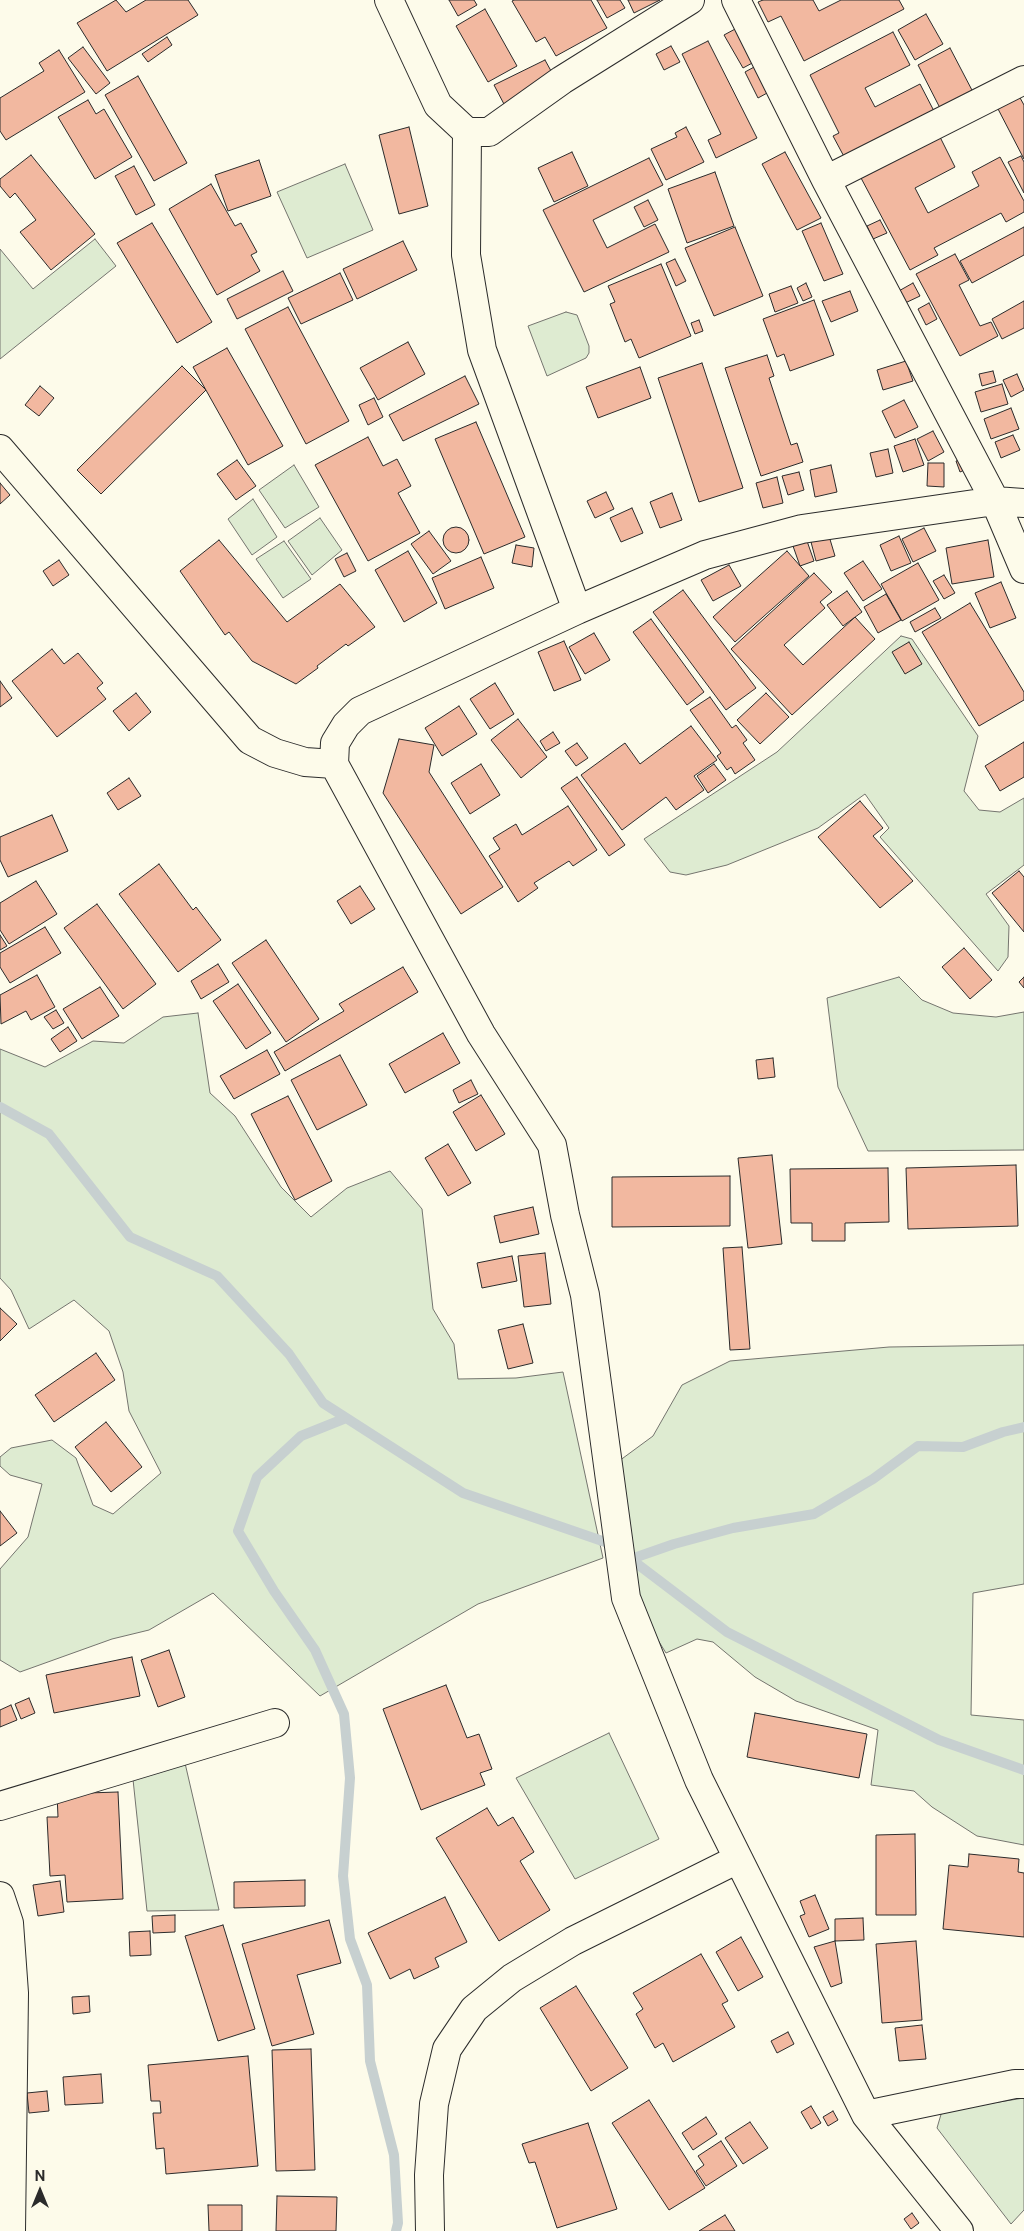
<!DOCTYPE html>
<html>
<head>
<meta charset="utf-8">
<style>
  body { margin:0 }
  #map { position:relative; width:1024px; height:2231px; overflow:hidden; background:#fdfbea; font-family:"Public Sans",sans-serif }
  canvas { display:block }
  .north { position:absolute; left:15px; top:2166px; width:50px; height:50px; -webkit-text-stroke:4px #fdfbea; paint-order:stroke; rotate:0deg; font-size:14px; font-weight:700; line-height:20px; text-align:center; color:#2b2b2b }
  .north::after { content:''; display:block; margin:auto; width:18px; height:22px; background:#2b2b2b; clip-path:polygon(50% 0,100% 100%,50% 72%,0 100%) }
</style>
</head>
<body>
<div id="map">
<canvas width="1024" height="2231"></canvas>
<div class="north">N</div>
</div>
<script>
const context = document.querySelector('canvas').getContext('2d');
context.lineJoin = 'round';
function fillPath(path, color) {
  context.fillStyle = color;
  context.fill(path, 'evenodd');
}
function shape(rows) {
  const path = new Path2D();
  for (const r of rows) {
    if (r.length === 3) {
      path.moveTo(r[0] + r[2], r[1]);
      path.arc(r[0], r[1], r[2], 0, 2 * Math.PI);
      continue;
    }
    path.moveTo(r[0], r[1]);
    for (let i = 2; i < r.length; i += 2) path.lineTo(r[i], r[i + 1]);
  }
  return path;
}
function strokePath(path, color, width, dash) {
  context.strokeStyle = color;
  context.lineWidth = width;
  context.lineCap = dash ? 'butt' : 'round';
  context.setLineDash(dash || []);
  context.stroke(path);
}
const green = shape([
  [345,164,373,230,307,258,277,192,345,164],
  [95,239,116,266,0,359,0,249,33,289,95,239],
  [566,312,577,315,589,346,589,353,586,358,547,376,528,326,566,312],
  [294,465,319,507,285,528,259,490,294,465],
  [253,499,277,537,252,555,228,519,253,499],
  [320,518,342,550,312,575,288,541,320,518],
  [284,541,311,579,283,598,256,559,284,541],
  [901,636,912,639,978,736,964,791,979,810,1000,812,1024,798,1024,865,986,894,1009,926,1008,957,998,971,880,837,889,828,865,794,818,828,727,865,686,875,670,872,644,839,777,752,901,636],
  [899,977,922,1000,953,1013,996,1017,1024,1012,1024,1150,868,1151,838,1087,827,998,899,977],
  [198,1013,210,1093,235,1116,281,1187,311,1217,347,1188,390,1171,422,1209,433,1309,454,1344,458,1379,516,1378,563,1372,603,1558,478,1604,320,1696,213,1593,149,1630,112,1639,20,1672,0,1660,0,1569,28,1537,42,1484,10,1475,0,1466,0,1457,11,1448,52,1440,76,1458,93,1505,113,1514,161,1473,129,1411,123,1372,109,1331,74,1300,29,1329,11,1290,0,1278,0,1049,45,1067,93,1041,124,1043,163,1017,198,1013],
  [1024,1345,1024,1584,973,1593,971,1715,1024,1720,1024,1845,977,1836,932,1807,914,1791,871,1785,878,1730,796,1701,755,1677,713,1642,697,1639,666,1653,638,1608,619,1461,653,1436,682,1385,730,1361,889,1347,1024,1345],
  [609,1733,659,1839,575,1879,516,1778,609,1733],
  [185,1763,219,1910,147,1911,132,1770,185,1763],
  [1024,2098,1024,2210,1011,2224,937,2128,942,2111,1024,2098]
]);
const stream = shape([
  [0,1107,49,1134,130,1237,217,1276,289,1354,323,1403,463,1493,611,1544,727,1632,939,1740,1024,1770],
  [346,1418,301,1436,257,1477,238,1531,274,1591,315,1650,344,1714,350,1778,343,1876,350,1939,367,1985,370,2061,394,2155,398,2223,396,2231],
  [631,1559,674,1544,733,1528,814,1514,873,1479,918,1446,963,1447,1003,1432,1024,1427]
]);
const building = shape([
  [116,0,126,12,146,0,188,0,198,15,107,71,77,23,116,0],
  [449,0,474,0,477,5,458,16,449,0],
  [514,0,591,0,607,28,556,56,545,37,536,42,512,1,514,0],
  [597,0,620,0,625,8,607,18,597,0],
  [628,0,660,0,634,13,628,0],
  [763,0,813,0,819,11,841,0,899,0,904,9,804,61,781,16,768,22,758,2,763,0],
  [485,9,517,66,488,82,456,26,485,9],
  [926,14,943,44,915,60,898,30,926,14],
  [737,28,756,61,743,68,724,35,737,28],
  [893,32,910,65,865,88,875,107,920,84,935,113,848,164,833,136,839,133,810,75,893,32],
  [167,37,172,45,148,62,142,54,167,37],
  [708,41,757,138,716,158,708,140,721,134,682,54,708,41],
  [671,46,680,62,664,70,656,54,671,46],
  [83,47,110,83,96,94,68,58,83,47],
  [950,48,974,94,941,110,918,65,950,48],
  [59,50,85,92,6,140,0,131,0,98,44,71,39,63,59,50],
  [545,60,556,80,505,106,494,85,545,60],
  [756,66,769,92,758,98,745,72,756,66],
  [138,76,187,163,154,181,105,95,138,76],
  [1019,96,1024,105,1024,159,997,107,1019,96],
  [88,100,96,114,104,109,132,157,95,179,58,117,88,100],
  [409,127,428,206,399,214,379,135,409,127],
  [686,127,704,162,666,180,651,149,677,137,675,133,686,127],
  [940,137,955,167,915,188,928,213,979,186,972,172,1000,157,1024,201,1024,212,1006,222,1001,213,934,248,938,255,910,270,861,178,940,137],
  [572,152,588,186,554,202,538,168,572,152],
  [785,152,821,218,797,230,762,164,785,152],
  [31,155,95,234,51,270,20,232,36,220,15,193,10,198,0,186,0,179,31,155],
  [1021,156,1024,162,1024,193,1008,162,1021,156],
  [649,158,663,185,593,220,607,248,655,224,669,252,584,292,543,210,649,158],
  [259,160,271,196,228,211,215,175,259,160],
  [134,166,155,205,136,215,115,176,134,166],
  [715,172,734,226,687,243,668,189,715,172],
  [211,184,235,226,241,223,257,252,251,255,260,271,217,295,169,209,211,184],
  [648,200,658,220,644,227,634,207,648,200],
  [880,220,887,233,873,239,867,226,880,220],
  [152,223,212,322,177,343,117,243,152,223],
  [821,223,843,274,824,281,802,231,821,223],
  [735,227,763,296,714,316,685,248,735,227],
  [1024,227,1024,255,972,283,960,261,1024,227],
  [403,241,417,270,357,299,343,269,403,241],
  [955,254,969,280,959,285,980,326,991,322,998,336,960,356,916,274,955,254],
  [675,259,686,281,676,286,666,263,675,259],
  [661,264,691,336,639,358,631,339,625,342,610,304,615,302,608,286,661,264],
  [283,271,293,291,237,319,227,299,283,271],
  [340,273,353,300,301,324,288,298,340,273],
  [806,283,812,297,803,301,797,288,806,283],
  [913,283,920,296,903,304,897,292,913,283],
  [791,286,798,303,775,312,769,294,791,286],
  [850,291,858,311,831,322,822,301,850,291],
  [814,300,834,355,790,371,784,354,777,357,763,319,814,300],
  [1024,301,1024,328,1002,339,992,319,1024,301],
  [929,303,937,319,926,325,918,309,929,303],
  [288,307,349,421,306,444,245,329,288,307],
  [699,320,703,331,695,334,691,323,699,320],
  [408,342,425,374,378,400,360,368,408,342],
  [227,348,283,446,248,465,193,367,227,348],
  [767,355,774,376,769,378,791,445,797,443,803,462,761,476,725,368,767,355],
  [906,361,913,381,883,390,877,370,906,361],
  [702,363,743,488,699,502,658,378,702,363],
  [182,366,206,390,101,494,77,470,182,366],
  [640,367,651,398,598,418,586,387,640,367],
  [993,371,996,382,982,386,979,374,993,371],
  [1017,374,1024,390,1011,397,1003,380,1017,374],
  [465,376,479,404,403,441,389,415,465,376],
  [1002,384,1008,404,981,412,975,392,1002,384],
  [40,386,54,398,39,416,25,405,40,386],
  [374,398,383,417,368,425,359,405,374,398],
  [904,400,918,427,895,438,882,411,904,400],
  [1011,408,1019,429,991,439,984,419,1011,408],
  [476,422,525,537,484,554,435,439,476,422],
  [933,431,944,452,928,461,917,439,933,431],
  [1013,435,1020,450,1001,458,995,442,1013,435],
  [368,437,383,466,397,459,411,486,398,493,420,533,368,561,315,465,368,437],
  [915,439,924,465,903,472,894,446,915,439],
  [888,449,893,473,876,477,870,453,888,449],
  [966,458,969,468,960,472,956,461,966,458],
  [237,460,256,486,236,500,217,474,237,460],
  [928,463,944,463,944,487,927,486,928,463],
  [831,465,837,492,815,497,810,470,831,465],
  [799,472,804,490,788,495,782,476,799,472],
  [777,477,783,503,763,508,756,483,777,477],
  [0,483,10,495,0,504,0,483],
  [606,492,614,509,595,518,587,501,606,492],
  [672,493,682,520,660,528,650,502,672,493],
  [632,508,643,533,621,542,610,518,632,508],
  [456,540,13],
  [924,528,936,551,913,562,902,539,924,528],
  [429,531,451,561,433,574,411,544,429,531],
  [829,536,835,556,816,561,811,542,829,536],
  [899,536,911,563,891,571,880,545,899,536],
  [219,540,287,622,340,584,375,627,348,646,346,644,317,666,318,668,296,684,252,661,229,632,225,635,180,571,219,540],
  [988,540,994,577,952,584,946,548,988,540],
  [807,541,814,561,800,566,793,546,807,541],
  [516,545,534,548,532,567,512,563,516,545],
  [408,551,437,603,404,622,375,570,408,551],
  [787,551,809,576,735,642,713,617,787,551],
  [347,553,356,571,344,577,335,559,347,553],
  [481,557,494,588,445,609,432,578,481,557],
  [59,560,69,575,53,586,43,571,59,560],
  [863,561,882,589,863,601,844,573,863,561],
  [918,563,939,600,902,621,881,584,918,563],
  [729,565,741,586,713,601,701,580,729,565],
  [814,573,832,592,820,602,825,608,784,645,803,665,855,617,875,639,792,715,731,649,814,573],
  [944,575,955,593,944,599,933,581,944,575],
  [1001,582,1016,618,990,628,975,593,1001,582],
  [683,590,756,688,726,710,653,612,683,590],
  [847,591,862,612,843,626,827,605,847,591],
  [886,594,901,620,878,633,864,607,886,594],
  [970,603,1024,692,1024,700,979,726,922,632,970,603],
  [935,608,941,618,915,632,910,622,935,608],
  [651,619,704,692,687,705,633,632,651,619],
  [594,633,610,660,585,674,569,647,594,633],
  [564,641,581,680,554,691,538,652,564,641],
  [909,642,922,664,905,674,892,652,909,642],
  [52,649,64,664,78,653,103,683,97,688,106,699,57,737,12,681,52,649],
  [0,681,12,698,0,707,0,681],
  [495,683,514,714,490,729,470,699,495,683],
  [136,693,151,712,129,731,113,711,136,693],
  [766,693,789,717,760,744,737,720,766,693],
  [710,697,732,728,736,725,747,740,743,743,755,760,735,774,731,767,727,770,717,756,721,753,690,710,710,697],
  [459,706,477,734,442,756,425,728,459,706],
  [518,719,547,757,521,778,491,740,518,719],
  [691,726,717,760,694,776,704,790,676,810,666,797,622,830,581,775,625,743,640,764,691,726],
  [553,732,560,743,546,751,540,741,553,732],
  [399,739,434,745,429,772,503,887,461,914,383,793,399,739],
  [1024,742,1024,777,1000,791,985,766,1024,742],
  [577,743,588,758,576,766,565,751,577,743],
  [481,764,500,795,470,814,451,783,481,764],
  [714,764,726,780,708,793,697,776,714,764],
  [577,777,625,845,609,856,561,788,577,777],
  [129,778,141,796,118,810,107,793,129,778],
  [860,801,883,828,873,836,913,881,880,908,818,837,860,801],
  [568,806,597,850,573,866,569,861,534,883,538,888,518,902,489,856,500,849,493,838,516,824,522,835,568,806],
  [52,815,68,851,8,877,0,860,0,837,52,815],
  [159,864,193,910,196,907,221,940,178,972,119,894,159,864],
  [1019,871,1024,877,1024,932,992,893,1019,871],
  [36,881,57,914,9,944,0,930,0,903,36,881],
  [360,886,375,909,351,924,337,901,360,886],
  [97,904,156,984,123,1009,64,928,97,904],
  [45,927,61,953,10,983,0,967,0,953,45,927],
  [0,935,7,946,0,950,0,935],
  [266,940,319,1019,286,1042,232,963,266,940],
  [964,948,992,980,970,999,942,967,964,948],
  [218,964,229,982,201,999,191,981,218,964],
  [403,967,418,992,285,1071,274,1052,344,1011,339,1004,403,967],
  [37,975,55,1007,31,1020,26,1011,1,1024,0,995,37,975],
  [1024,977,1024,988,1019,982,1024,977],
  [238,984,271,1033,246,1049,213,1001,238,984],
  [100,987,119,1016,82,1039,63,1009,100,987],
  [56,1010,64,1023,53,1029,44,1017,56,1010],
  [68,1027,77,1041,60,1052,51,1039,68,1027],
  [443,1033,460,1063,405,1093,389,1064,443,1033],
  [267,1050,280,1074,234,1099,220,1076,267,1050],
  [340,1055,367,1105,317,1130,291,1080,340,1055],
  [773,1058,775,1077,758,1079,756,1060,773,1058],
  [471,1080,478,1094,459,1103,453,1090,471,1080],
  [481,1095,505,1134,476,1151,453,1112,481,1095],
  [288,1096,332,1181,295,1200,251,1114,288,1096],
  [448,1144,471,1183,448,1196,425,1158,448,1144],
  [772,1155,782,1244,748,1248,738,1158,772,1155],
  [1016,1165,1018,1226,908,1229,906,1168,1016,1165],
  [888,1168,889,1222,845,1223,845,1241,812,1241,812,1223,791,1223,790,1169,888,1168],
  [730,1176,730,1226,612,1227,612,1177,730,1176],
  [533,1207,539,1234,500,1243,494,1216,533,1207],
  [742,1247,750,1349,730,1350,723,1248,742,1247],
  [545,1253,551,1304,524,1307,518,1256,545,1253],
  [512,1256,517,1281,482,1288,477,1263,512,1256],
  [0,1308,17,1324,0,1341,0,1308],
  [523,1324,533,1363,508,1369,498,1330,523,1324],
  [96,1353,115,1380,54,1422,35,1395,96,1353],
  [106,1422,142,1467,111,1492,75,1447,106,1422],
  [0,1511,17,1533,0,1546,0,1511],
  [169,1650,185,1697,158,1707,141,1660,169,1650],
  [132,1657,140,1696,54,1713,46,1675,132,1657],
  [446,1685,467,1738,479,1734,492,1769,480,1773,485,1785,421,1810,383,1709,446,1685],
  [29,1698,35,1713,21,1719,15,1704,29,1698],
  [11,1705,17,1720,0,1727,0,1710,11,1705],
  [755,1713,867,1734,859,1778,747,1757,755,1713],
  [118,1792,123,1899,67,1902,65,1875,50,1876,47,1817,58,1817,57,1794,118,1792],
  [487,1808,498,1826,513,1817,534,1852,520,1861,550,1910,499,1941,436,1838,487,1808],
  [915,1834,916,1915,876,1915,876,1835,915,1834],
  [969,1854,1019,1859,1018,1872,1024,1873,1024,1937,943,1929,949,1865,968,1867,969,1854],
  [305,1880,305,1906,234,1908,234,1882,305,1880],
  [60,1881,64,1912,38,1916,33,1885,60,1881],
  [815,1895,829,1929,809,1937,800,1916,805,1914,800,1901,815,1895],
  [445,1897,467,1942,435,1958,439,1967,414,1979,410,1969,390,1979,368,1933,445,1897],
  [175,1915,175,1932,153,1933,152,1916,175,1915],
  [863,1918,864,1940,835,1941,835,1919,863,1918],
  [329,1920,341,1963,297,1975,314,2034,272,2046,242,1944,329,1920],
  [223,1925,255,2029,218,2041,185,1936,223,1925],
  [150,1931,151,1955,130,1956,129,1932,150,1931],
  [741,1937,763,1977,738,1991,716,1952,741,1937],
  [835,1941,842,1983,831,1987,814,1947,835,1941],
  [916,1941,922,2020,882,2023,876,1944,916,1941],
  [701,1954,728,2001,722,2004,735,2027,673,2062,663,2043,655,2048,636,2014,643,2009,633,1993,701,1954],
  [576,1986,628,2068,591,2091,540,2008,576,1986],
  [89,1996,90,2012,73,2014,72,1997,89,1996],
  [922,2025,926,2059,899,2061,895,2028,922,2025],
  [788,2032,794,2044,777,2053,771,2041,788,2032],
  [311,2049,315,2170,276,2171,272,2050,311,2049],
  [248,2056,258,2166,166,2174,164,2148,156,2149,153,2113,161,2113,160,2101,151,2101,148,2065,248,2056],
  [101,2074,103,2103,65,2105,63,2077,101,2074],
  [47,2091,49,2111,29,2113,27,2093,47,2091],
  [649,2100,705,2188,669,2210,612,2123,649,2100],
  [811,2106,821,2123,811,2129,801,2112,811,2106],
  [833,2111,838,2120,828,2126,823,2117,833,2111],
  [706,2117,717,2134,693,2150,682,2133,706,2117],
  [750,2122,768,2148,743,2164,725,2138,750,2122],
  [588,2123,617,2209,557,2228,535,2162,529,2163,522,2144,588,2123],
  [721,2141,737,2166,706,2186,696,2171,704,2165,698,2156,721,2141],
  [277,2196,337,2197,336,2231,276,2231,277,2196],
  [208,2205,242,2205,242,2231,209,2231,208,2205],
  [912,2213,919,2223,911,2229,904,2219,912,2213],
  [725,2215,735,2231,699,2231,725,2215]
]);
const minor = shape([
  [389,0,438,105,467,132,489,132,562,80,690,0],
  [736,0,826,180,995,501,1024,569],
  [467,132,466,255,482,350,577,610],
  [826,180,1024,80],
  [0,449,250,740,275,753,305,762,334,764],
  [0,1806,275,1723],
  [0,1896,9,1923,14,1993,11,2231],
  [866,2115,1015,2084,1024,2084],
  [430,2231,429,2175,434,2104,447,2049,474,2009,512,1978,573,1941,738,1859],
  [959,2231,866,2115,699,1780,626,1598,585,1295,565,1215,552,1145,481,1034,334,764,335,743,346,725,360,711,577,610,705,555,802,529,995,501,1024,503]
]);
fillPath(green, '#deebd1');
strokePath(green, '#74746e', 1);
strokePath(stream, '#c7d0d0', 10);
fillPath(building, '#f2b8a0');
strokePath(building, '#2b2b2b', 1);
strokePath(minor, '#2b2b2b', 30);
strokePath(minor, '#fdfbea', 28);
</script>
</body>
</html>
